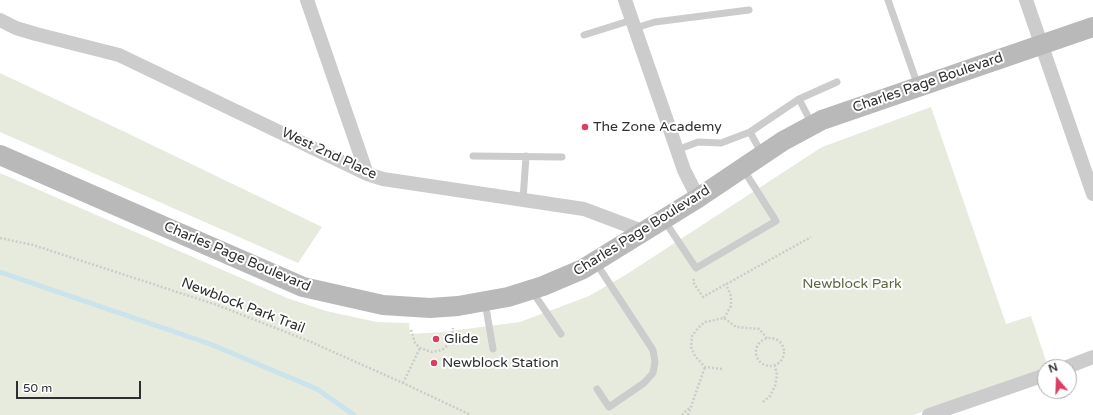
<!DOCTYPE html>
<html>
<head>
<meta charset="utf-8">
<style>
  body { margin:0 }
  #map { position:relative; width:1093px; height:415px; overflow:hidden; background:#fff; font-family:"Varela Round",sans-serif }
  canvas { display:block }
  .north { position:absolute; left:1037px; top:359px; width:40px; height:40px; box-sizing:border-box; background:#fff; border:1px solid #acacac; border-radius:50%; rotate:341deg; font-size:11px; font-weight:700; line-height:16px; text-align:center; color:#2f2f2f }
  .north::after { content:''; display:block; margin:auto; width:14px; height:18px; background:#db3d63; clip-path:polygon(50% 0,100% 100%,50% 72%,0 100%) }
  .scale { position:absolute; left:16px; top:381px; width:125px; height:18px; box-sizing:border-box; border:2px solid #2f2f2f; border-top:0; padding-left:5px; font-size:12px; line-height:14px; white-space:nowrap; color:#2f2f2f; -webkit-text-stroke:3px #fff; paint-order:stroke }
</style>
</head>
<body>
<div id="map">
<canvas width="1093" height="415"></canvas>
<div class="north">N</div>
<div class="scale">50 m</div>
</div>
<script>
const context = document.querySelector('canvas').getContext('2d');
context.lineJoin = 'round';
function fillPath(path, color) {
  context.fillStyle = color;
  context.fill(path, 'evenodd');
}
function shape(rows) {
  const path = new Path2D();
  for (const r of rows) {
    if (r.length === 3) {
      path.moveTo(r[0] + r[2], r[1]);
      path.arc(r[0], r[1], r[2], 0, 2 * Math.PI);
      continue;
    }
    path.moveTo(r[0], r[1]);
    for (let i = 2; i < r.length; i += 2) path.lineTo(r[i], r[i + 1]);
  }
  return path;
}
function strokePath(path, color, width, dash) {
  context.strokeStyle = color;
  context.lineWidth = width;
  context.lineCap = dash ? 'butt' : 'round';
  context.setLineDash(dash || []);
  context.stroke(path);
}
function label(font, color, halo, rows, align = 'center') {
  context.font = font + ' "Varela Round",sans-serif';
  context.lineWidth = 4;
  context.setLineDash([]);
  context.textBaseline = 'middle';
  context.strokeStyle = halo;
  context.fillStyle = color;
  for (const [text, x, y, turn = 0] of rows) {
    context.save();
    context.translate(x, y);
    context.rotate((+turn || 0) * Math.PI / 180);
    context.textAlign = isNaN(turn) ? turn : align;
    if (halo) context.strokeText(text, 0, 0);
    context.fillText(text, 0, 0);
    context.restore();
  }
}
const green = shape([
  [0,73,127,133,322,227,298,263,0,132],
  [931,107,1006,324,1031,316,1048,367,1045,367,1045,371,913,415,0,415,0,173,287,298,326,311,377,322,409,323,410,334,443,332,520,322,589,296,627,274,822,147]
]);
const stream = shape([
  [0,272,210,344,317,389,354,415]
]);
const path = shape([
  [0,238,33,245,217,305,311,342,403,383,471,415],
  [694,279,693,282,703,297,811,237],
  [724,318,731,306,731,296,726,284],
  [411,330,415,343,420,348,432,352,442,350,449,344,452,337,453,328],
  [770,352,14],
  [722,369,705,367,695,356,691,347,692,336,698,328,705,322,724,318,736,327,759,329,767,338],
  [403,383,420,348],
  [763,402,770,396,775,386,777,375,775,366],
  [682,415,689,408],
  [688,415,705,367]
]);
const lane = shape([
  [888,0,918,86],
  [635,28,655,22,749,10],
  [584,35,632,20],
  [799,99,812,124],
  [750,132,762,154],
  [677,150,698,142,721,143,750,132,799,99,837,82],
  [473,156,562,157],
  [523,200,526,156],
  [664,220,696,268,776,221,743,169],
  [596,263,653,350,655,362,653,373,644,383,609,407,597,389],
  [532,291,561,334],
  [485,302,493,349]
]);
const street = shape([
  [307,0,367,174],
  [625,0,684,170,698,198],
  [1026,0,1093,194],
  [0,20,16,28,36,34,119,55,367,174,383,179,584,209,645,232],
  [1067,367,1093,357],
  [929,415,1045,375]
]);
const secondary = shape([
  [0,155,303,287,383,305,430,308,458,306,508,297,543,286,583,269,698,198,783,141,822,120,1093,27]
]);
const markers = [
  [585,127,4,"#db3d63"],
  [436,339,4,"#db3d63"],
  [434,363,4,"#db3d63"]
];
const streetNames = [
  ["Charles Page Boulevard",928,83,-19],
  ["West 2nd Place",329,154,25],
  ["Charles Page Boulevard",642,231,-32],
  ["Charles Page Boulevard",237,257,23],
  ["Newblock Park Trail",243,306,21]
];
const poiNames = [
  ["The Zone Academy",593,127],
  ["Glide",444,339],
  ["Newblock Station",442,363]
];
const parkNames = [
  ["Newblock Park",852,284]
];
fillPath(green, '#e7ebde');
strokePath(stream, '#cbe3ea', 5);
strokePath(path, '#ccc', 2.5, [2, 2]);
strokePath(lane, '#ccc', 7);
strokePath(street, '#ccc', 14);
strokePath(secondary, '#b9b9b9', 20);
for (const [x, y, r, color] of markers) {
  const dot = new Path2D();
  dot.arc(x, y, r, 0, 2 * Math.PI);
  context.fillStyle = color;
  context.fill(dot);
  strokePath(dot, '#fff', 1.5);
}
label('14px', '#2f2f2f', '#fff', streetNames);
label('14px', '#2f2f2f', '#fff', poiNames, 'left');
label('14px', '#59683f', '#fff', parkNames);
</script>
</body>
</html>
